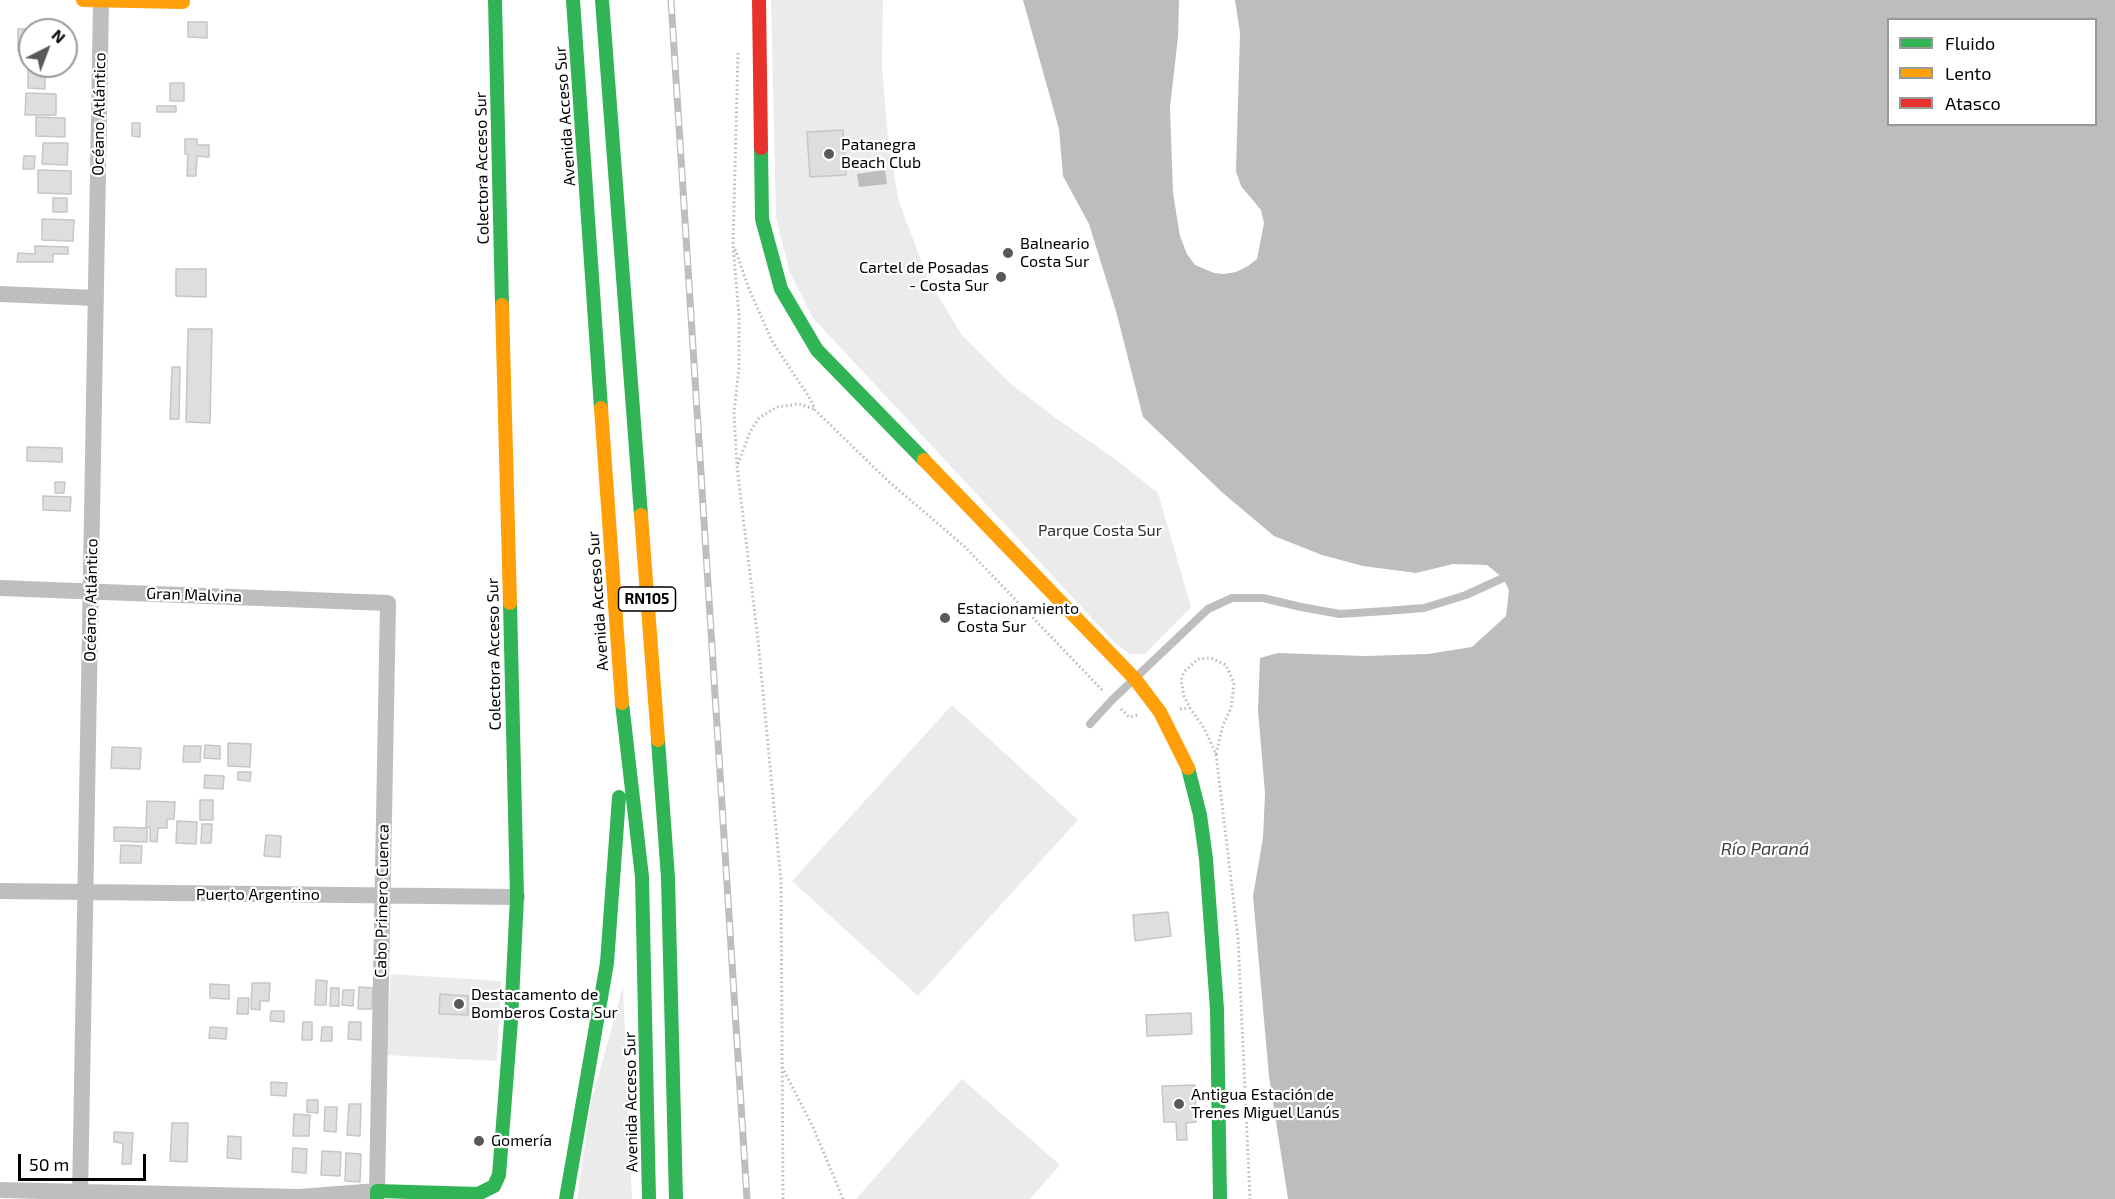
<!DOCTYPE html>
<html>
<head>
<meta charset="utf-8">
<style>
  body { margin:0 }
  #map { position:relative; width:2115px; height:1199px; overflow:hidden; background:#fff; font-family:"Exo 2",sans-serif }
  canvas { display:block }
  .legend { position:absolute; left:1887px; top:18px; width:210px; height:108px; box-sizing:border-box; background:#fff; border:2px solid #999; margin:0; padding:8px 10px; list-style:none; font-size:18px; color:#000 }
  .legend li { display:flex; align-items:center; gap:12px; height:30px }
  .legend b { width:30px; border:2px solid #999 }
  .north { position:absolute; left:18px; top:18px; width:60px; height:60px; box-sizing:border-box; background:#fff; border:2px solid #999; border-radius:50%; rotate:42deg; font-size:16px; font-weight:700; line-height:24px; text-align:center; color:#000 }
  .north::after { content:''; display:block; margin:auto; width:21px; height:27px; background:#595959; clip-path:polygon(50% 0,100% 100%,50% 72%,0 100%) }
  .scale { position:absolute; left:18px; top:1154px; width:128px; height:27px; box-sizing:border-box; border:3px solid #000; border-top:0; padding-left:8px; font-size:18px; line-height:21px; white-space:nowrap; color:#000; -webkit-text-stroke:4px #fff; paint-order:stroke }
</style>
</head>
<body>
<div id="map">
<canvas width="2115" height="1199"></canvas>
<ul class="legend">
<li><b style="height:8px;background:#30b455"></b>Fluido</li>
<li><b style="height:8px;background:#ff9f0a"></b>Lento</li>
<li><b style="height:8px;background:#e5322d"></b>Atasco</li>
</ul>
<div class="north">N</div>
<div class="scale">50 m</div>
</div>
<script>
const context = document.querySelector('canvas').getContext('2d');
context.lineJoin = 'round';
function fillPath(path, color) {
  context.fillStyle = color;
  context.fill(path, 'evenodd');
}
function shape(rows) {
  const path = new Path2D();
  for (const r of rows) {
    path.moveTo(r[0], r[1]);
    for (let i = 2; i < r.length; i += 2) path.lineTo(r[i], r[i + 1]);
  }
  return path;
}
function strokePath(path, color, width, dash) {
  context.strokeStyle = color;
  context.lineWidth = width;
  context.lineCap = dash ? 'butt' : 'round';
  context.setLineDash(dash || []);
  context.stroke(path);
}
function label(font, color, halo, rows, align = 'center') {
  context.font = font + ' "Exo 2",sans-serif';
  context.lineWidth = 4.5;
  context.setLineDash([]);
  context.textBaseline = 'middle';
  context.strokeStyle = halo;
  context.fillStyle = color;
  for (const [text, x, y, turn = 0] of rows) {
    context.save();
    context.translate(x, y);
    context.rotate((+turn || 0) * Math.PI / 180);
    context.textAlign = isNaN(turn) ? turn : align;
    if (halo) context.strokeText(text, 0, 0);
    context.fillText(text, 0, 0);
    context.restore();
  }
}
const green = shape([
  [771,0,883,0,882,66,888,140,899,202,929,281,962,335,1011,384,1053,416,1115,459,1158,493,1191,607,1145,654,1130,654,1115,643,813,318,790,273,776,217],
  [952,705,1078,820,918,996,792,881],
  [391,974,501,981,497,1061,386,1055],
  [623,986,632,1199,577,1199,591,1103],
  [962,1079,1060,1165,1030,1199,856,1199]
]);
const water = shape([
  [1023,0,1179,0,1178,37,1170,107,1173,193,1180,236,1187,254,1195,265,1214,273,1224,274,1236,272,1248,266,1257,259,1264,223,1261,210,1241,186,1236,171,1240,33,1235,0,2115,0,2115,1199,1288,1199,1269,1076,1253,896,1263,838,1265,793,1258,710,1260,658,1278,653,1365,656,1428,654,1472,647,1506,616,1509,590,1503,578,1487,565,1453,564,1416,573,1363,566,1322,555,1274,536,1224,494,1143,417,1116,311,1089,224,1063,176,1059,129],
  [1888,20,2096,20,2096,124,1888,124],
  [885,170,887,184,859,187,857,174]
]);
const building = shape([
  [188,22,207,22,207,38,188,37,188,22],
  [31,24,60,25,60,30,30,30,30,52,18,51,18,29,31,29,31,24],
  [66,42,71,42,71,62,66,62,66,42],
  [28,70,45,70,45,89,28,88,28,70],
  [170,83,184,83,184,101,170,101,170,83],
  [26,93,56,94,56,115,25,115,26,93],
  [157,106,176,106,176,112,157,112,157,106],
  [36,117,65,118,65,137,36,136,36,117],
  [132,123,140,123,140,137,132,136,132,123],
  [843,130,846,175,810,177,807,132,843,130],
  [185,139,197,139,197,145,209,145,209,157,197,156,196,176,187,176,188,154,185,154,185,139],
  [43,143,68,143,67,165,42,164,43,143],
  [24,156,35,156,34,169,23,169,24,156],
  [38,170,71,171,71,194,38,193,38,170],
  [53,198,67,198,67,212,53,212,53,198],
  [42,219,74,220,73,241,42,240,42,219],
  [35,246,68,247,68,254,53,254,53,262,17,262,18,253,35,254,35,246],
  [176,269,206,269,206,297,176,296,176,269],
  [188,329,212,329,210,423,186,422,188,329],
  [172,367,180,367,179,419,170,419,172,367],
  [27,447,62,448,62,462,27,461,27,447],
  [55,482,65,482,64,493,55,493,55,482],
  [43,496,71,497,70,511,43,510,43,496],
  [228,743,251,744,250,767,228,766,228,743],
  [205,745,220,746,220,759,204,758,205,745],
  [184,746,201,746,200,762,183,762,184,746],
  [112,747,141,748,140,769,111,768,112,747],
  [238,772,251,772,250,781,238,780,238,772],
  [205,775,224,776,223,789,204,788,205,775],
  [200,800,213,800,213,820,200,820,200,800],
  [147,801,175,802,174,819,167,819,167,828,158,828,157,842,150,841,150,827,146,827,147,801],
  [177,821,197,822,196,844,176,843,177,821],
  [202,824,212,824,211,843,201,843,202,824],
  [114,827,147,828,147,842,114,841,114,827],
  [266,835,281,836,280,857,264,856,266,835],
  [121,845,142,846,141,863,120,863,121,845],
  [1168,912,1171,936,1135,941,1133,915,1168,912],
  [316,980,327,981,326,1005,315,1005,316,980],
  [252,983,270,983,269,1001,260,1001,260,1010,251,1009,252,983],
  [210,984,229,985,229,999,210,998,210,984],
  [359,987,373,988,372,1009,358,1009,359,987],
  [331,988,339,988,339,1006,330,1006,331,988],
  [343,990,354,990,353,1006,342,1005,343,990],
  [440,994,468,996,468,1015,439,1014,440,994],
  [238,998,249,998,248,1014,237,1014,238,998],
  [271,1011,284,1011,284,1022,270,1021,271,1011],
  [1191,1013,1192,1034,1147,1036,1146,1015,1191,1013],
  [303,1022,312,1022,312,1040,302,1040,303,1022],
  [349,1022,361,1022,361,1040,348,1039,349,1022],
  [210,1027,227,1028,226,1039,209,1038,210,1027],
  [322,1027,332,1027,332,1041,321,1041,322,1027],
  [271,1082,287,1083,286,1096,271,1095,271,1082],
  [1195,1085,1196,1122,1186,1123,1187,1140,1177,1140,1176,1122,1164,1122,1162,1086,1195,1085],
  [307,1100,318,1100,318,1113,307,1112,307,1100],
  [349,1104,361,1104,360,1136,347,1135,349,1104],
  [325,1107,337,1107,336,1132,324,1131,325,1107],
  [294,1114,310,1115,309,1136,293,1136,294,1114],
  [172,1123,188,1123,187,1162,170,1161,172,1123],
  [114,1132,133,1133,131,1164,122,1164,123,1143,114,1142,114,1132],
  [228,1136,241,1137,241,1159,227,1158,228,1136],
  [293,1148,307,1149,306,1173,292,1172,293,1148],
  [322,1151,341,1152,340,1176,321,1175,322,1151],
  [346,1153,361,1154,360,1182,345,1181,346,1153]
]);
const path = shape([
  [738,53,733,244,739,316,739,368,734,413,737,466,758,640,781,881,783,1199],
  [735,249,749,289,772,341,811,400,815,410,887,480,964,546,1104,692],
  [738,464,750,432,759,418,777,407,799,404,814,409],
  [1121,709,1129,717,1138,715],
  [1180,709,1190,708],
  [1216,754,1223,725,1231,708,1234,683,1226,665,1211,658,1198,659,1184,672,1181,680,1184,696,1190,708,1204,728,1216,754,1238,938,1250,1199],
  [782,1067,813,1127,843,1199]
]);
const lane = shape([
  [1090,724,1112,700,1208,609,1232,598,1263,598,1301,607,1340,614,1386,611,1424,608,1466,595,1503,578]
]);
const street = shape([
  [0,294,96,298],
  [0,588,388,603,377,1191,299,1197,0,1190],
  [0,891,517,897],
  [80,1199,101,0]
]);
const fast = shape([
  [495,0,502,305],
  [573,0,601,408],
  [602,0,641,515],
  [761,148,762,219,781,289,817,350,924,460],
  [622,703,642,877,649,1199],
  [658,740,668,878,676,1199],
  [1188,768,1200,815,1206,859,1217,1009,1220,1199],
  [377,1199,377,1191,478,1194,494,1186,499,1175,511,1021,517,897,510,603],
  [566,1199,607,963,619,797]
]);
const slow = shape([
  [83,0,183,2],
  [502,305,510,603],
  [601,408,622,703],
  [924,460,1135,679,1160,712,1188,768],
  [641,515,658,740]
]);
const jam = shape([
  [759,0,761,148]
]);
const rail = shape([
  [671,0,747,1199]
]);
const markers = [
  [829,154,6,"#595959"],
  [1008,253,6,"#595959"],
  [1001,277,6,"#595959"],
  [945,618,6,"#595959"],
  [459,1004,6,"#595959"],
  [1179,1104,6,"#595959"],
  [479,1141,6,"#595959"]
];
const shields = [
  [647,599,57]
];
const shieldNames = [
  ["RN105",647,599]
];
const streetNames = [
  ["Océano Atlántico",99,114,-89],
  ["Avenida Acceso Sur",565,116,-94],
  ["Colectora Acceso Sur",482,168,-91],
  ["Gran Malvina",194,595,2],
  ["Océano Atlántico",91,600,-89],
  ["Avenida Acceso Sur",598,601,-94],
  ["Colectora Acceso Sur",494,654,-91],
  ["Puerto Argentino",258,895],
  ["Cabo Primero Cuenca",382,901,-89],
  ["Avenida Acceso Sur",631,1102,-91]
];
const poiNames = [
  ["Patanegra",841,145],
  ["Beach Club",841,163],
  ["Balneario",1020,244],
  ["Costa Sur",1020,262],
  ["Cartel de Posadas",989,268,"right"],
  ["- Costa Sur",989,286,"right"],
  ["Estacionamiento",957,609],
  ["Costa Sur",957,627],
  ["Destacamento de",471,995],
  ["Bomberos Costa Sur",471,1013],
  ["Antigua Estación de",1191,1095],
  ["Trenes Miguel Lanús",1191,1113],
  ["Gomería",491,1141]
];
const parkNames = [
  ["Parque Costa Sur",1100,531]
];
const waterNames = [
  ["Río Paraná",1765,849]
];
fillPath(green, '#ebebeb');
fillPath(water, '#bdbdbd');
fillPath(building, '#dedede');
strokePath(building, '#c6c6c6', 1.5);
strokePath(path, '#b9b9b9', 3, [1.5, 3]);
strokePath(lane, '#bebebe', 8);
strokePath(street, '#bebebe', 16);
strokePath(fast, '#30b455', 14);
strokePath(slow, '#ff9f0a', 14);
strokePath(jam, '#e5322d', 14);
strokePath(rail, '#bebebe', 7);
strokePath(rail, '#fff', 4.5, [14]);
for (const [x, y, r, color] of markers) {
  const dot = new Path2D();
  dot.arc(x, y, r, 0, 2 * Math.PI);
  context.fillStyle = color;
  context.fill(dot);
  strokePath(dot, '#fff', 2);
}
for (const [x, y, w] of shields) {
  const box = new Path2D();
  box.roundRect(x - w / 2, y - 12, w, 24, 4.5);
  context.fillStyle = '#fff';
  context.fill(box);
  strokePath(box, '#000', 1.5);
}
label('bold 15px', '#000', null, shieldNames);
label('16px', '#000', '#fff', streetNames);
label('16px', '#000', '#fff', poiNames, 'left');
label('16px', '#313131', '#fff', parkNames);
label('italic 18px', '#424242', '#fff', waterNames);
</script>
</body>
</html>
